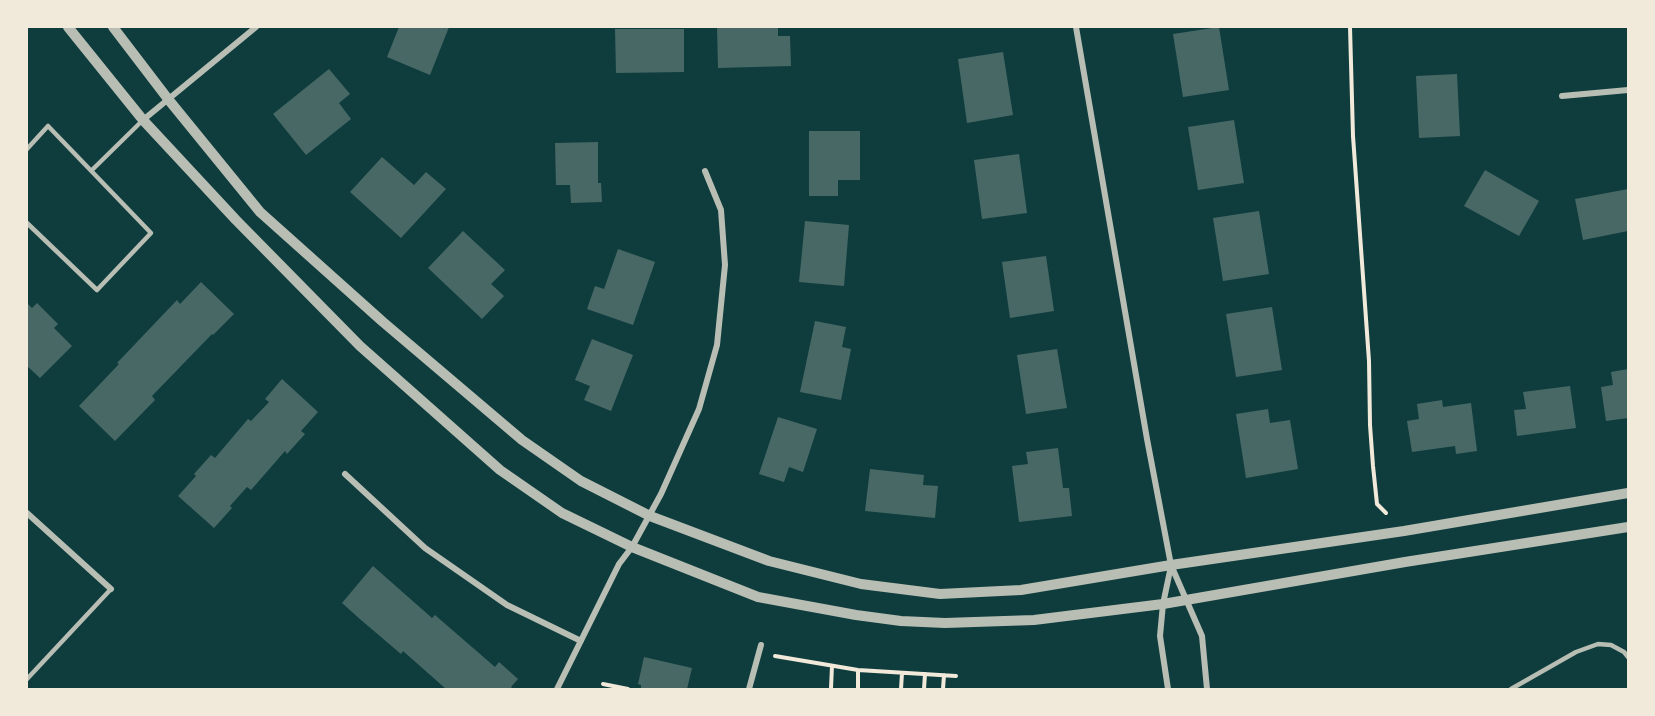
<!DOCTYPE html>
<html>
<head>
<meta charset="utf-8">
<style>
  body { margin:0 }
  #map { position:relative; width:1655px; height:716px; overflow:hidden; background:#0f3d3e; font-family:"DM Sans",sans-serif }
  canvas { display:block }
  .frame { position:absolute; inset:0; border:28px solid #f1e9da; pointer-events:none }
</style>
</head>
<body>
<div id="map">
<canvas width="1655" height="716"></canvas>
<div class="frame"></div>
</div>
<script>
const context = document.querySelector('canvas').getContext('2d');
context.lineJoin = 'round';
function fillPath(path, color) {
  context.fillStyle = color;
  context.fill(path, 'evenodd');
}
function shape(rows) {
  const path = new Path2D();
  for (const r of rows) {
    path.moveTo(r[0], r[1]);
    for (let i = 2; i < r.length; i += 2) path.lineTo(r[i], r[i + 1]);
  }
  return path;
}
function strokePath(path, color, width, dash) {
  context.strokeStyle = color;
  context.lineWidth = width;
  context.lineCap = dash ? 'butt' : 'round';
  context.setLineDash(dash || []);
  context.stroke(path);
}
const building = shape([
  [399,27,449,27,430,75,387,57],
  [717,27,778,27,778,36,790,36,791,66,718,68],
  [1219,27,1229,90,1183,97,1173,34],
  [615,29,684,29,684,72,616,73],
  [1003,52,1013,115,967,123,958,59],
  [329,69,350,94,339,103,351,119,306,155,273,114],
  [1457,74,1460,136,1419,138,1416,76],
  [1234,120,1244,183,1198,190,1188,127],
  [809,131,860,131,860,180,838,180,838,196,809,196],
  [598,142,598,183,601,183,602,202,571,203,570,185,556,185,555,143],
  [1019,154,1027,213,982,219,974,160],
  [382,157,414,185,426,172,446,189,401,238,350,192],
  [1485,170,1539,201,1519,236,1464,206],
  [1628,189,1628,231,1583,240,1575,199],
  [1259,211,1269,274,1223,281,1213,218],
  [805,221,849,225,844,286,799,282],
  [463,231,505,270,491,284,504,296,482,319,428,268],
  [618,249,655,262,633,325,587,309,595,286,604,289],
  [1046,256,1054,311,1010,318,1002,262],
  [201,282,234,314,213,335,212,334,152,396,155,400,115,441,79,406,119,364,117,363,177,300,180,304],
  [27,303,32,308,37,303,58,324,54,328,72,346,40,378,27,366],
  [1272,307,1282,370,1236,377,1226,314],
  [815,321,846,327,842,347,851,349,841,400,800,392],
  [592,339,633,355,611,411,584,400,590,386,575,380],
  [1057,349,1067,408,1026,414,1017,355],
  [1628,369,1628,418,1606,421,1601,387,1613,385,1611,372],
  [282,379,318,412,301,431,305,434,287,454,285,451,251,490,247,487,230,506,232,508,214,528,178,496,196,476,194,474,211,455,215,458,248,419,251,421,269,402,265,399],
  [1570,386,1576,428,1517,436,1514,410,1526,409,1523,392],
  [1442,400,1443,407,1471,403,1477,451,1456,454,1455,446,1412,452,1407,421,1419,419,1417,404],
  [1268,409,1270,423,1290,420,1298,469,1246,478,1236,414],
  [778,417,817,429,803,472,789,467,784,482,759,474],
  [1058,448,1063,488,1069,488,1072,516,1019,522,1012,466,1028,464,1026,452],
  [870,469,924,475,923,485,938,486,935,518,865,511],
  [373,566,432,618,435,615,495,667,499,662,518,679,511,687,513,689,446,689,403,651,401,654,361,620,342,603],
  [644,657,692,668,687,689,641,689,641,685,638,684]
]);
const path = shape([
  [1350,27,1353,136,1369,361,1370,425,1373,466,1377,504,1386,513],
  [775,656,858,670,956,676],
  [603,684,628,689],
  [831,688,832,666],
  [858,689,858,670],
  [901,689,902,673],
  [924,689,925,674],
  [943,689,944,675]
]);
const service = shape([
  [27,149,48,126,151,233,97,290,27,223],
  [92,170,143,120],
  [27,679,111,589],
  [1511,689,1576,652,1598,644,1611,645,1624,652,1628,657]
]);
const minor = shape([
  [1076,27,1147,439,1171,565,1202,636,1207,689],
  [1562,96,1628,90],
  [143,120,256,27],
  [345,474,425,548,507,605,581,641],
  [27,513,111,589],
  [557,689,619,564,632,547,661,494,699,409,717,345,725,265,721,210,705,171],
  [749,689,761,645],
  [1168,689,1160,636,1163,604,1171,566]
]);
const tertiary = shape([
  [68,27,143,120,236,220,360,346,500,470,562,513,632,547,758,597,856,615,901,621,945,623,1034,620,1163,604,1405,562,1628,527],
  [113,27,168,99,260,212,383,322,522,440,581,481,650,516,769,561,861,584,940,594,1021,590,1171,565,1404,531,1628,493]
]);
fillPath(building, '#486865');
strokePath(path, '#f1e9da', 4);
strokePath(service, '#b8beb3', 4.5);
strokePath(minor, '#b8beb3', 6);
strokePath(tertiary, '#b8beb3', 10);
</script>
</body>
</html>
